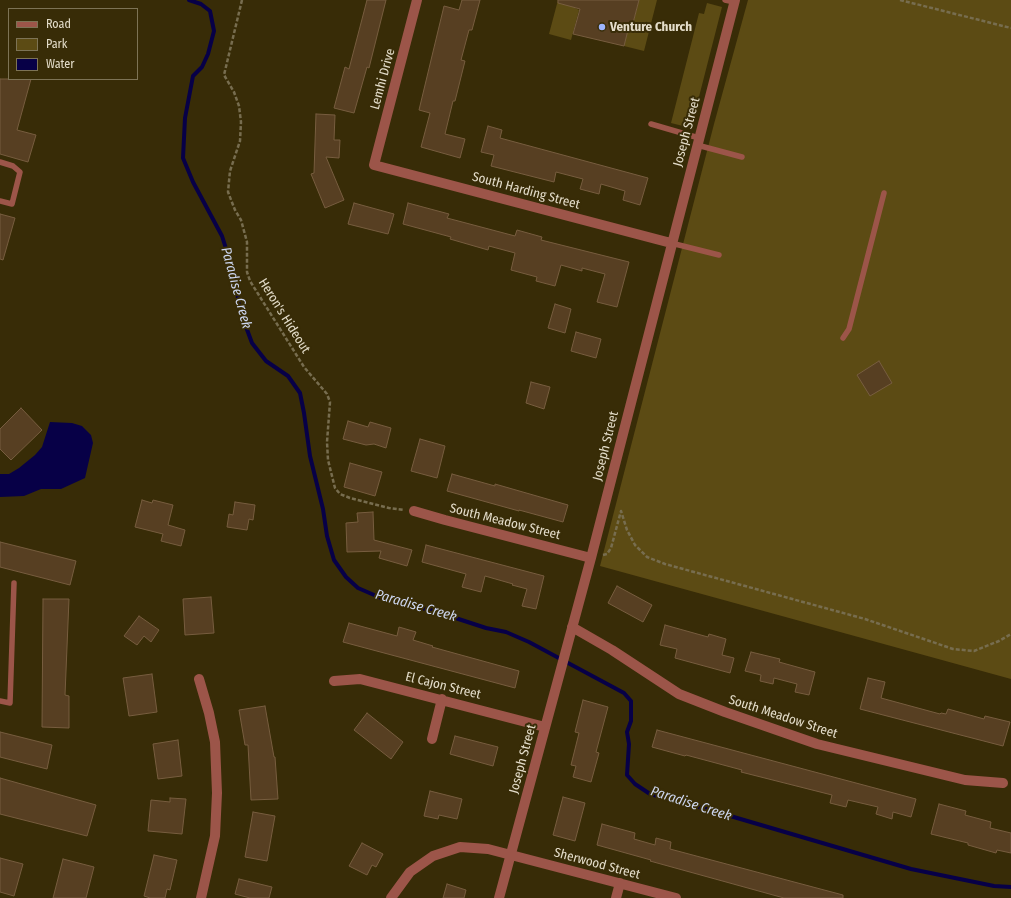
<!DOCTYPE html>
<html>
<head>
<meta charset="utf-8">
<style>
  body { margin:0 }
  #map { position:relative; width:1011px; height:898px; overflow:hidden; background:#382c07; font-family:"Fira Sans Condensed",sans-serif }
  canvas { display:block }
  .legend { position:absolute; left:8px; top:8px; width:130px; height:72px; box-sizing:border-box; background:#382c07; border:1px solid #7d7355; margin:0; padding:5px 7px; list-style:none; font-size:12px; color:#e4ddca }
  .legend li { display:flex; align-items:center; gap:8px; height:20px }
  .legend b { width:20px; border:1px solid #7d7355 }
</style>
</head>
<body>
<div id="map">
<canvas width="1011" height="898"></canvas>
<ul class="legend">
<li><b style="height:5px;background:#9c5549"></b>Road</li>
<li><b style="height:11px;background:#5c4b14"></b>Park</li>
<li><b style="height:11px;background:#070047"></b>Water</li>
</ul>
</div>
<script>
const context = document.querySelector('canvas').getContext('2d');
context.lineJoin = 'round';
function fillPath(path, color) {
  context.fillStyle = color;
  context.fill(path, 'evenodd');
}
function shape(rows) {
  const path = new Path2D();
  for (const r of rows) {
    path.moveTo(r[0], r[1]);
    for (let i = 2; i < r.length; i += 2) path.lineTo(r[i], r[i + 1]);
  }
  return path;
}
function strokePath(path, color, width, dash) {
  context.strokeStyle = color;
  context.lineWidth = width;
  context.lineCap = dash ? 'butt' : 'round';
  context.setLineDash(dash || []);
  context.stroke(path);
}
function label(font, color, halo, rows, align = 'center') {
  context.font = font + ' "Fira Sans Condensed",sans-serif';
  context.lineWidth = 4;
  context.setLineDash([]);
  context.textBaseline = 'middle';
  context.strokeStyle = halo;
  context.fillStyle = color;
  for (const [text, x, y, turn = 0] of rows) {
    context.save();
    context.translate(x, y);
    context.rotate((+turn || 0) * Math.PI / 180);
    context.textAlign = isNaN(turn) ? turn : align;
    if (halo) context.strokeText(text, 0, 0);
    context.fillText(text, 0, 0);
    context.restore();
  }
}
const green = shape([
  [558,0,578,0,575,8,579,10,571,40,549,34],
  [639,0,657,0,644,51,624,46,630,22,633,23],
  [748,0,1011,0,1011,679,600,566,714,124],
  [707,3,722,7,691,128,671,123,699,13,704,14]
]);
const water = shape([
  [50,422,72,423,82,426,91,435,93,443,85,478,61,489,41,489,24,496,0,497,0,474,9,474,19,468,35,455,42,447]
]);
const stream = shape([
  [189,0,201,4,210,11,214,31,208,54,202,67,193,76,185,118,183,158,193,182,222,236,236,280,239,308,252,343,266,361,288,376,300,393,304,413,310,456,323,509,327,536,334,560,346,577,358,588,381,598,434,611,486,628,506,632,529,642,624,693,631,701,631,721,627,732,629,744,627,775,635,784,650,794,703,808,911,869,994,886,1011,887]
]);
const building = shape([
  [367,0,386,0,369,68,367,67,354,113,334,108,345,67,349,69,367,0],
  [462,0,480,0,472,30,469,30,461,60,465,61,455,101,453,101,445,134,465,139,460,158,421,147,430,113,419,110,444,6,459,10,462,0],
  [558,0,639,0,633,23,630,22,624,46,573,34,580,9,558,3,558,0],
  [0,79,31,79,17,130,36,135,28,162,0,154,0,79],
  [316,114,335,115,334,140,340,140,339,158,326,157,344,200,325,208,311,174,314,173,316,114],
  [488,126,502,130,500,138,648,178,640,205,623,200,625,191,601,184,599,194,580,189,583,179,556,172,554,182,491,166,494,155,481,152,488,126],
  [354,203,394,214,388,234,348,224,354,203],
  [408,203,449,214,447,218,515,236,517,230,542,237,541,240,629,262,617,307,597,302,605,274,582,268,582,271,561,265,555,286,536,281,537,277,511,270,515,253,489,246,488,250,450,239,451,237,403,224,408,203],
  [0,214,15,218,3,260,0,259,0,214],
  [555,304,571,309,565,333,548,328,555,304],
  [576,332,601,339,596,358,571,351,576,332],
  [879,361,892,383,870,396,857,375,879,361],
  [531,382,550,387,544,409,526,403,531,382],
  [21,408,42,430,11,460,0,449,0,429,21,408],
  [348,421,368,427,370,422,391,428,386,448,374,444,366,445,343,439,348,421],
  [420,439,445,446,437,478,411,471,420,439],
  [350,463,382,472,375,496,344,487,350,463],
  [452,474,495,486,495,484,568,505,563,522,519,510,519,511,447,491,452,474],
  [142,500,152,503,153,500,173,505,168,525,185,530,181,546,161,541,163,534,135,527,142,500],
  [235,502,255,505,253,520,249,519,247,530,227,527,229,514,233,515,235,502],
  [373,512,374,540,412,550,407,566,379,558,381,551,347,552,346,523,358,522,357,513,373,512],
  [0,542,76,561,70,585,0,567,0,542],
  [426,545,544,576,536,609,522,606,527,589,512,585,513,584,485,576,481,592,462,587,466,574,422,562,426,545],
  [617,586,652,605,643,622,608,603,617,586],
  [211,597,214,633,185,635,183,599,211,597],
  [43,599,69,599,65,695,69,696,69,728,42,727,43,599],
  [139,616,159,630,151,642,144,636,137,645,124,636,139,616],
  [349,623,397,636,399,627,416,632,413,640,433,646,432,647,519,671,515,688,343,642,349,623],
  [665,625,708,637,709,634,726,639,722,655,734,658,730,673,675,658,677,649,660,645,665,625],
  [751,652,780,659,779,662,815,672,809,695,795,692,797,684,774,678,773,684,760,681,761,675,745,671,751,652],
  [152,674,157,712,129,716,123,678,152,674],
  [868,678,885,682,881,698,940,714,941,713,946,714,948,709,984,719,985,716,1010,722,1003,746,860,709,868,678],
  [583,700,608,707,596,752,599,753,591,782,573,777,576,766,571,765,579,733,575,732,583,700],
  [265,706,274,757,275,757,278,799,251,800,248,745,245,745,239,710,265,706],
  [367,713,403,742,391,759,354,730,367,713],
  [657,730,916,799,911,817,893,812,892,819,876,814,878,807,848,800,846,807,830,803,832,795,741,772,742,770,686,755,685,756,652,747,657,730],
  [0,732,52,745,47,769,0,757,0,732],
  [455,736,498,747,493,766,450,754,455,736],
  [178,740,182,776,158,779,153,744,178,740],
  [0,778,96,805,87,836,0,814,0,778],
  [430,791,462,799,457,819,439,815,438,819,424,816,430,791],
  [563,797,585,803,575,841,553,835,563,797],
  [170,798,186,799,182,834,148,831,151,800,170,802,170,798],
  [939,804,966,811,965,815,991,822,990,828,1011,833,1011,853,997,850,996,853,968,845,968,843,931,834,939,804],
  [253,812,275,816,267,861,245,857,253,812],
  [602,824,635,833,634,839,655,845,656,838,671,842,670,849,843,895,843,898,784,898,650,861,651,860,597,845,602,824],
  [362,843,383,854,376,867,372,865,367,875,349,866,362,843],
  [154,855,177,860,170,890,167,889,165,898,150,898,144,896,154,855],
  [0,858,23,864,14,896,0,892,0,858],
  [63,859,94,867,86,898,53,898,63,859],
  [239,879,272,887,269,898,250,898,235,894,239,879],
  [447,884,466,890,464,898,443,898,447,884]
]);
const path = shape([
  [242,0,224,75,234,92,239,106,241,122,240,141,230,171,228,192,235,210,241,220,247,242,247,272,250,281,304,367,327,394,330,402,327,442,328,460,335,488,340,494,350,498,389,508,404,510],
  [900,0,1011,28],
  [603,555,607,554,611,548,621,511,627,530,635,545,647,557,665,564,865,619,953,649,974,651,999,641,1011,634]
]);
const lane = shape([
  [725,0,734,2],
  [651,124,699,138],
  [697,145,742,157],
  [0,162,13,166,20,172,12,204,0,201],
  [671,243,719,255],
  [843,338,849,329,884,193],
  [0,701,10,703,14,583]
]);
const street = shape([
  [417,0,374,165,671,243],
  [414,511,445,520,591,558],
  [572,627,612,650,679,694,725,712,817,744,965,780,1003,783],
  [199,679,209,713,215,742,217,793,215,836,201,898],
  [334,681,360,679,545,727],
  [432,739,442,699],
  [391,898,410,872,433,856,460,847,488,849,676,898],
  [499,898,591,558,735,0],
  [616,898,620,883]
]);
const markers = [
  [602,27,4,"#9db4fd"]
];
const poiNames = [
  ["Venture Church",610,27]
];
const streetNames = [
  ["Lemhi Drive",383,79,-75],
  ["Joseph Street",687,132,-75],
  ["South Harding Street",526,191,15],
  ["Heron's Hideout",284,316,58],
  ["Joseph Street",606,446,-76],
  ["South Meadow Street",505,522,14],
  ["El Cajon Street",443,686,14],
  ["South Meadow Street",783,717,18],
  ["Joseph Street",523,759,-75],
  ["Sherwood Street",597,864,15]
];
const waterNames = [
  ["Paradise Creek",236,288,75],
  ["Paradise Creek",416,606,16],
  ["Paradise Creek",691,804,18]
];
fillPath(green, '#5c4b14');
fillPath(water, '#070047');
strokePath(stream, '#070047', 4);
fillPath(building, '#573f22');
strokePath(building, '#775d3f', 1);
strokePath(path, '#776d4f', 2.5, [4, 2]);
strokePath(lane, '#9c5549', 5.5);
strokePath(street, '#9c5549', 10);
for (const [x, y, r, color] of markers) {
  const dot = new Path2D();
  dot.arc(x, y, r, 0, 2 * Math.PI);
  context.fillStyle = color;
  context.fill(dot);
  strokePath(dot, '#382c07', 1.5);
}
label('bold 13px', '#e4ddca', '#382c07', poiNames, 'left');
label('13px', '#e4ddca', '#382c07', streetNames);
label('italic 14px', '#cdd6ef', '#382c07', waterNames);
</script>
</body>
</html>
